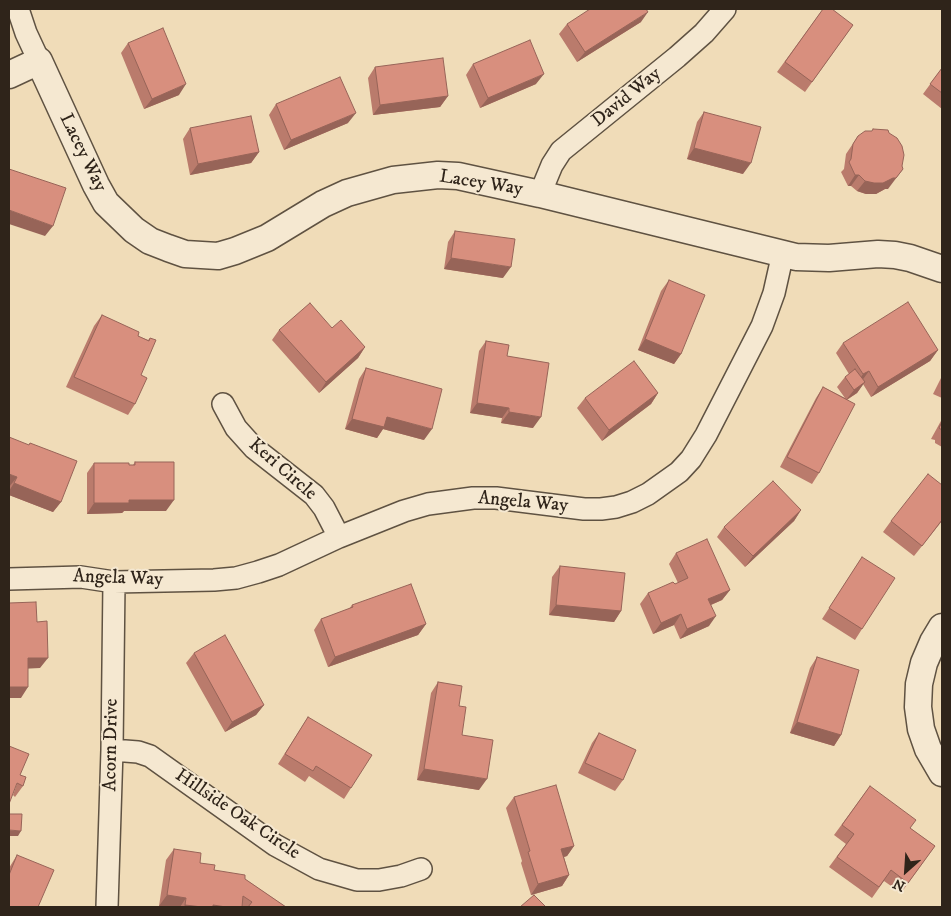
<!DOCTYPE html>
<html>
<head>
<meta charset="utf-8">
<style>
  body { margin:0 }
  #map { position:relative; width:951px; height:916px; overflow:hidden; background:#f0dcb8; font-family:"IM FELL DW Pica",serif }
  canvas { display:block }
  .frame { position:absolute; inset:0; border:10px solid #2f241a; pointer-events:none }
  .north { position:absolute; left:881px; top:846px; width:50px; height:50px; -webkit-text-stroke:4px #f5e8d1; paint-order:stroke; rotate:206deg; font-size:14px; font-weight:700; line-height:20px; text-align:center; color:#2f241a }
  .north::after { content:''; display:block; margin:auto; width:18px; height:22px; background:#2f241a; clip-path:polygon(50% 0,100% 100%,50% 72%,0 100%) }
</style>
</head>
<body>
<div id="map">
<canvas width="951" height="916"></canvas>
<div class="frame"></div>
<div class="north">N</div>
</div>
<script>
const context = document.querySelector('canvas').getContext('2d');
context.lineJoin = 'round';
function shape(rows) {
  const path = new Path2D();
  for (const r of rows) {
    path.moveTo(r[0], r[1]);
    for (let i = 2; i < r.length; i += 2) path.lineTo(r[i], r[i + 1]);
  }
  return path;
}
function strokePath(path, color, width, dash) {
  context.strokeStyle = color;
  context.lineWidth = width;
  context.lineCap = dash ? 'butt' : 'round';
  context.setLineDash(dash || []);
  context.stroke(path);
}
function fillPath(path, color) {
  context.fillStyle = color;
  context.fill(path, 'evenodd');
}
function label(font, color, halo, rows, align = 'center') {
  context.font = font + ' "IM FELL DW Pica",serif';
  context.lineWidth = 4;
  context.setLineDash([]);
  context.textBaseline = 'middle';
  context.strokeStyle = halo;
  context.fillStyle = color;
  for (const [text, x, y, turn = 0] of rows) {
    context.save();
    context.translate(x, y);
    context.rotate((+turn || 0) * Math.PI / 180);
    context.textAlign = isNaN(turn) ? turn : align;
    if (halo) context.strokeText(text, 0, 0);
    context.fillText(text, 0, 0);
    context.restore();
  }
}
const minor = shape([
  [18,9,26,33,39,61],
  [540,194,552,165,561,151,677,57,704,33,725,9],
  [223,404,236,428,254,448,314,495,324,508,339,537],
  [9,579,81,577,114,582,214,580,236,578,258,572,279,565,339,537,404,511,428,504,473,498,496,498,584,509,601,509,616,507,632,502,648,494,679,472,691,459,706,435,762,326,774,293,783,253],
  [112,750,138,752,150,756,275,845,319,869,357,880,379,880,401,876,421,869],
  [107,907,112,750,114,582]
]);
const tertiary = shape([
  [9,75,39,61,96,185,106,203,134,230,150,241,168,248,185,254,218,256,235,251,267,238,323,204,347,193,393,180,438,175,458,176,540,194,796,257,829,258,878,254,895,255,910,258,942,269],
  [942,627,933,642,924,663,919,684,918,707,921,729,928,749,942,773]
]);
const wall = shape([
  [823,9,853,25,805,92,777,72],
  [641,22,577,62,559,34,567,24],
  [128,43,179,95,144,109,121,53],
  [473,64,536,84,480,108,466,75],
  [375,67,448,96,440,107,373,115,368,78],
  [942,68,942,109,923,94],
  [276,104,348,123,284,150,269,115],
  [704,112,743,174,687,159,697,122],
  [190,128,259,152,251,163,190,175,183,139],
  [858,136,888,189,885,189,876,194,866,194,857,191,851,186,848,186,841,172,844,169,846,154],
  [455,231,503,278,444,269,448,242],
  [669,280,681,354,674,364,638,350,661,291],
  [102,315,138,336,148,340,150,338,141,375,135,404,128,415,66,387,94,326],
  [279,330,365,347,358,358,319,393,272,340],
  [486,341,507,356,533,428,501,423,502,418,470,413,479,351],
  [843,343,938,350,930,361,871,397,863,384,857,393,847,400,819,473,812,484,780,467,816,398,823,387,845,398,837,387,845,377,849,374,836,353],
  [366,368,424,440,383,429,377,438,345,429,359,379],
  [942,376,942,398,933,394],
  [658,393,651,404,602,441,577,408,585,398],
  [942,419,942,447,935,443,935,440,931,439],
  [30,443,61,502,53,512,9,495,9,487],
  [135,462,166,511,124,511,122,513,87,514,87,473,94,463,133,465],
  [942,485,942,521,914,556,883,532,891,521],
  [801,510,794,521,745,567,717,537,724,527],
  [676,553,730,590,722,600,711,605,709,626,680,639,674,625,653,634,640,604,648,593,678,583,669,564],
  [862,557,862,629,855,640,822,619],
  [560,566,621,611,614,622,549,615,552,577],
  [352,605,426,624,418,635,328,667,314,630,321,619,349,609],
  [194,653,264,705,256,715,225,732,186,663],
  [817,657,841,735,834,746,790,733,810,668],
  [438,682,459,706,462,735,479,790,417,780,431,693],
  [308,717,351,788,344,799,309,776,305,782,278,764],
  [599,733,623,780,615,791,578,773,592,743],
  [20,775,23,786,15,797,13,795],
  [870,786,910,828,935,846,901,893,884,881,872,898,829,867,846,844,834,835],
  [514,797,574,846,567,856,564,857,569,875,562,886,531,895,521,863,522,861,506,808],
  [174,849,214,870,245,879,286,907,169,907,159,906,166,860],
  [17,855,9,907,9,868]
]);
const shadedWall = shape([
  [648,12,641,22,577,62,585,52],
  [544,74,536,84,480,108,488,98],
  [186,84,179,95,144,109,152,99],
  [448,96,440,107,373,115,380,105],
  [356,113,348,123,284,150,291,140],
  [694,148,751,163,743,174,687,159],
  [259,152,251,163,190,175,198,164],
  [903,169,888,189,885,189,876,194,866,194,857,191,865,181],
  [855,175,859,175,851,186,848,186],
  [9,210,53,226,45,236,9,224],
  [451,258,511,267,503,278,444,269],
  [645,339,681,354,674,364,638,350],
  [365,347,358,358,319,393,326,382],
  [938,350,930,361,871,397,878,387],
  [869,371,861,382,856,385,863,374],
  [865,382,857,393,846,400,854,390],
  [658,393,651,404,602,441,609,430],
  [477,403,509,408,502,418,470,413],
  [509,412,541,417,533,428,501,423],
  [387,417,432,429,424,440,383,429,377,438,345,429,352,419],
  [9,474,17,477,9,487],
  [14,483,61,502,53,512,9,495,9,491],
  [129,500,174,500,166,511,124,511,122,513,87,514,94,503],
  [801,510,794,521,745,567,753,556],
  [730,590,722,600,701,609,708,599],
  [556,605,621,611,614,622,549,615],
  [681,614,674,625,653,634,661,623],
  [716,616,709,626,680,639,687,629],
  [426,624,418,635,328,667,335,657],
  [28,658,48,658,40,668,20,669],
  [9,687,28,687,21,698,9,698],
  [264,705,256,715,225,732,232,722],
  [797,722,841,735,834,746,790,733],
  [424,769,487,779,479,790,417,780],
  [9,830,21,831,18,836,9,836],
  [574,846,567,856,554,860,561,849],
  [569,875,562,886,531,895,538,884],
  [167,895,186,898,180,907,169,907,159,906],
  [185,905,202,907,183,907],
  [213,905,226,907,212,907]
]);
const building = shape([
  [590,9,646,9,648,12,585,52,567,24,590,9],
  [823,9,832,9,853,25,812,82,785,62,823,9],
  [163,28,186,84,152,99,128,43,163,28],
  [530,40,544,74,488,98,473,64,530,40],
  [443,58,448,96,380,105,375,67,443,58],
  [942,68,942,93,930,84,942,68],
  [340,77,356,113,291,140,276,104,340,77],
  [704,112,761,127,751,163,694,148,704,112],
  [251,116,259,152,198,164,190,128,251,116],
  [873,129,888,130,889,133,897,138,902,146,904,155,902,166,903,169,896,178,893,178,883,183,874,183,865,181,859,175,855,175,849,162,851,159,853,144,858,136,865,131,872,131,873,129],
  [9,169,66,188,53,226,9,210,9,169],
  [455,231,515,239,511,267,451,258,455,231],
  [669,280,705,295,681,354,645,339,669,280],
  [908,302,938,350,878,387,869,371,863,374,843,343,908,302],
  [310,303,332,328,341,320,365,347,326,382,279,330,310,303],
  [102,315,139,332,138,336,149,341,150,338,156,340,141,375,147,378,135,404,74,377,102,315],
  [486,341,509,345,507,356,549,363,541,417,509,412,509,408,477,403,486,341],
  [634,361,658,393,609,430,585,398,634,361],
  [366,368,442,389,432,429,387,417,384,427,352,419,366,368],
  [855,369,865,382,854,390,845,377,855,369],
  [823,387,855,404,819,473,787,457,823,387],
  [942,422,942,430,939,428,942,422],
  [9,437,29,445,30,443,77,461,61,502,14,483,17,477,9,474,9,437],
  [135,462,174,462,174,500,129,500,129,503,94,503,94,463,129,463,129,465,135,465,135,462],
  [928,474,942,485,942,520,922,546,891,521,928,474],
  [773,481,801,510,753,556,724,527,773,481],
  [707,539,730,590,708,599,716,616,687,629,681,614,661,623,648,593,673,582,675,584,688,578,676,553,707,539],
  [862,557,895,578,862,629,829,608,862,557],
  [560,566,625,573,621,611,556,605,560,566],
  [411,584,426,624,335,657,321,619,353,607,352,605,411,584],
  [36,602,37,622,47,621,48,658,28,658,28,687,9,687,9,603,36,602],
  [225,635,264,705,232,722,194,653,225,635],
  [817,657,859,670,841,735,797,722,817,657],
  [438,682,462,686,459,706,466,707,462,735,493,740,487,779,424,769,438,682],
  [308,717,372,755,351,788,316,766,313,771,285,754,308,717],
  [599,733,636,750,623,780,585,763,599,733],
  [9,746,29,754,20,775,26,777,23,786,17,783,9,804,9,746],
  [556,785,574,846,561,849,569,875,538,884,528,852,530,851,514,797,556,785],
  [870,786,916,820,910,828,935,846,908,883,891,870,879,887,837,857,854,834,842,825,870,786],
  [9,814,22,814,21,831,9,830,9,814],
  [174,849,201,853,200,863,215,865,214,870,245,875,245,879,286,907,248,907,252,902,243,896,242,907,226,907,213,905,213,907,202,907,185,905,186,898,167,895,174,849],
  [17,855,54,870,38,907,9,907,9,875,17,855],
  [534,895,546,907,520,907,534,895]
]);
const streetNames = [
  ["David Way",627,98,-39],
  ["Lacey Way",82,153,64],
  ["Lacey Way",481,184,9],
  ["Keri Circle",282,470,41],
  ["Angela Way",523,503,5],
  ["Angela Way",118,579,2],
  ["Acorn Drive",112,745,-89],
  ["Hillside Oak Circle",237,815,34]
];
strokePath(minor, '#5f5242', 24);
strokePath(tertiary, '#5f5242', 29);
strokePath(minor, '#f5e8d1', 21);
strokePath(tertiary, '#f5e8d1', 26);
fillPath(wall, '#ba7b6c');
fillPath(shadedWall, '#976458');
fillPath(building, '#d88f7e');
strokePath(building, '#976458', 1);
label('19px', '#2f241a', '#f5e8d1', streetNames);
</script>
</body>
</html>
